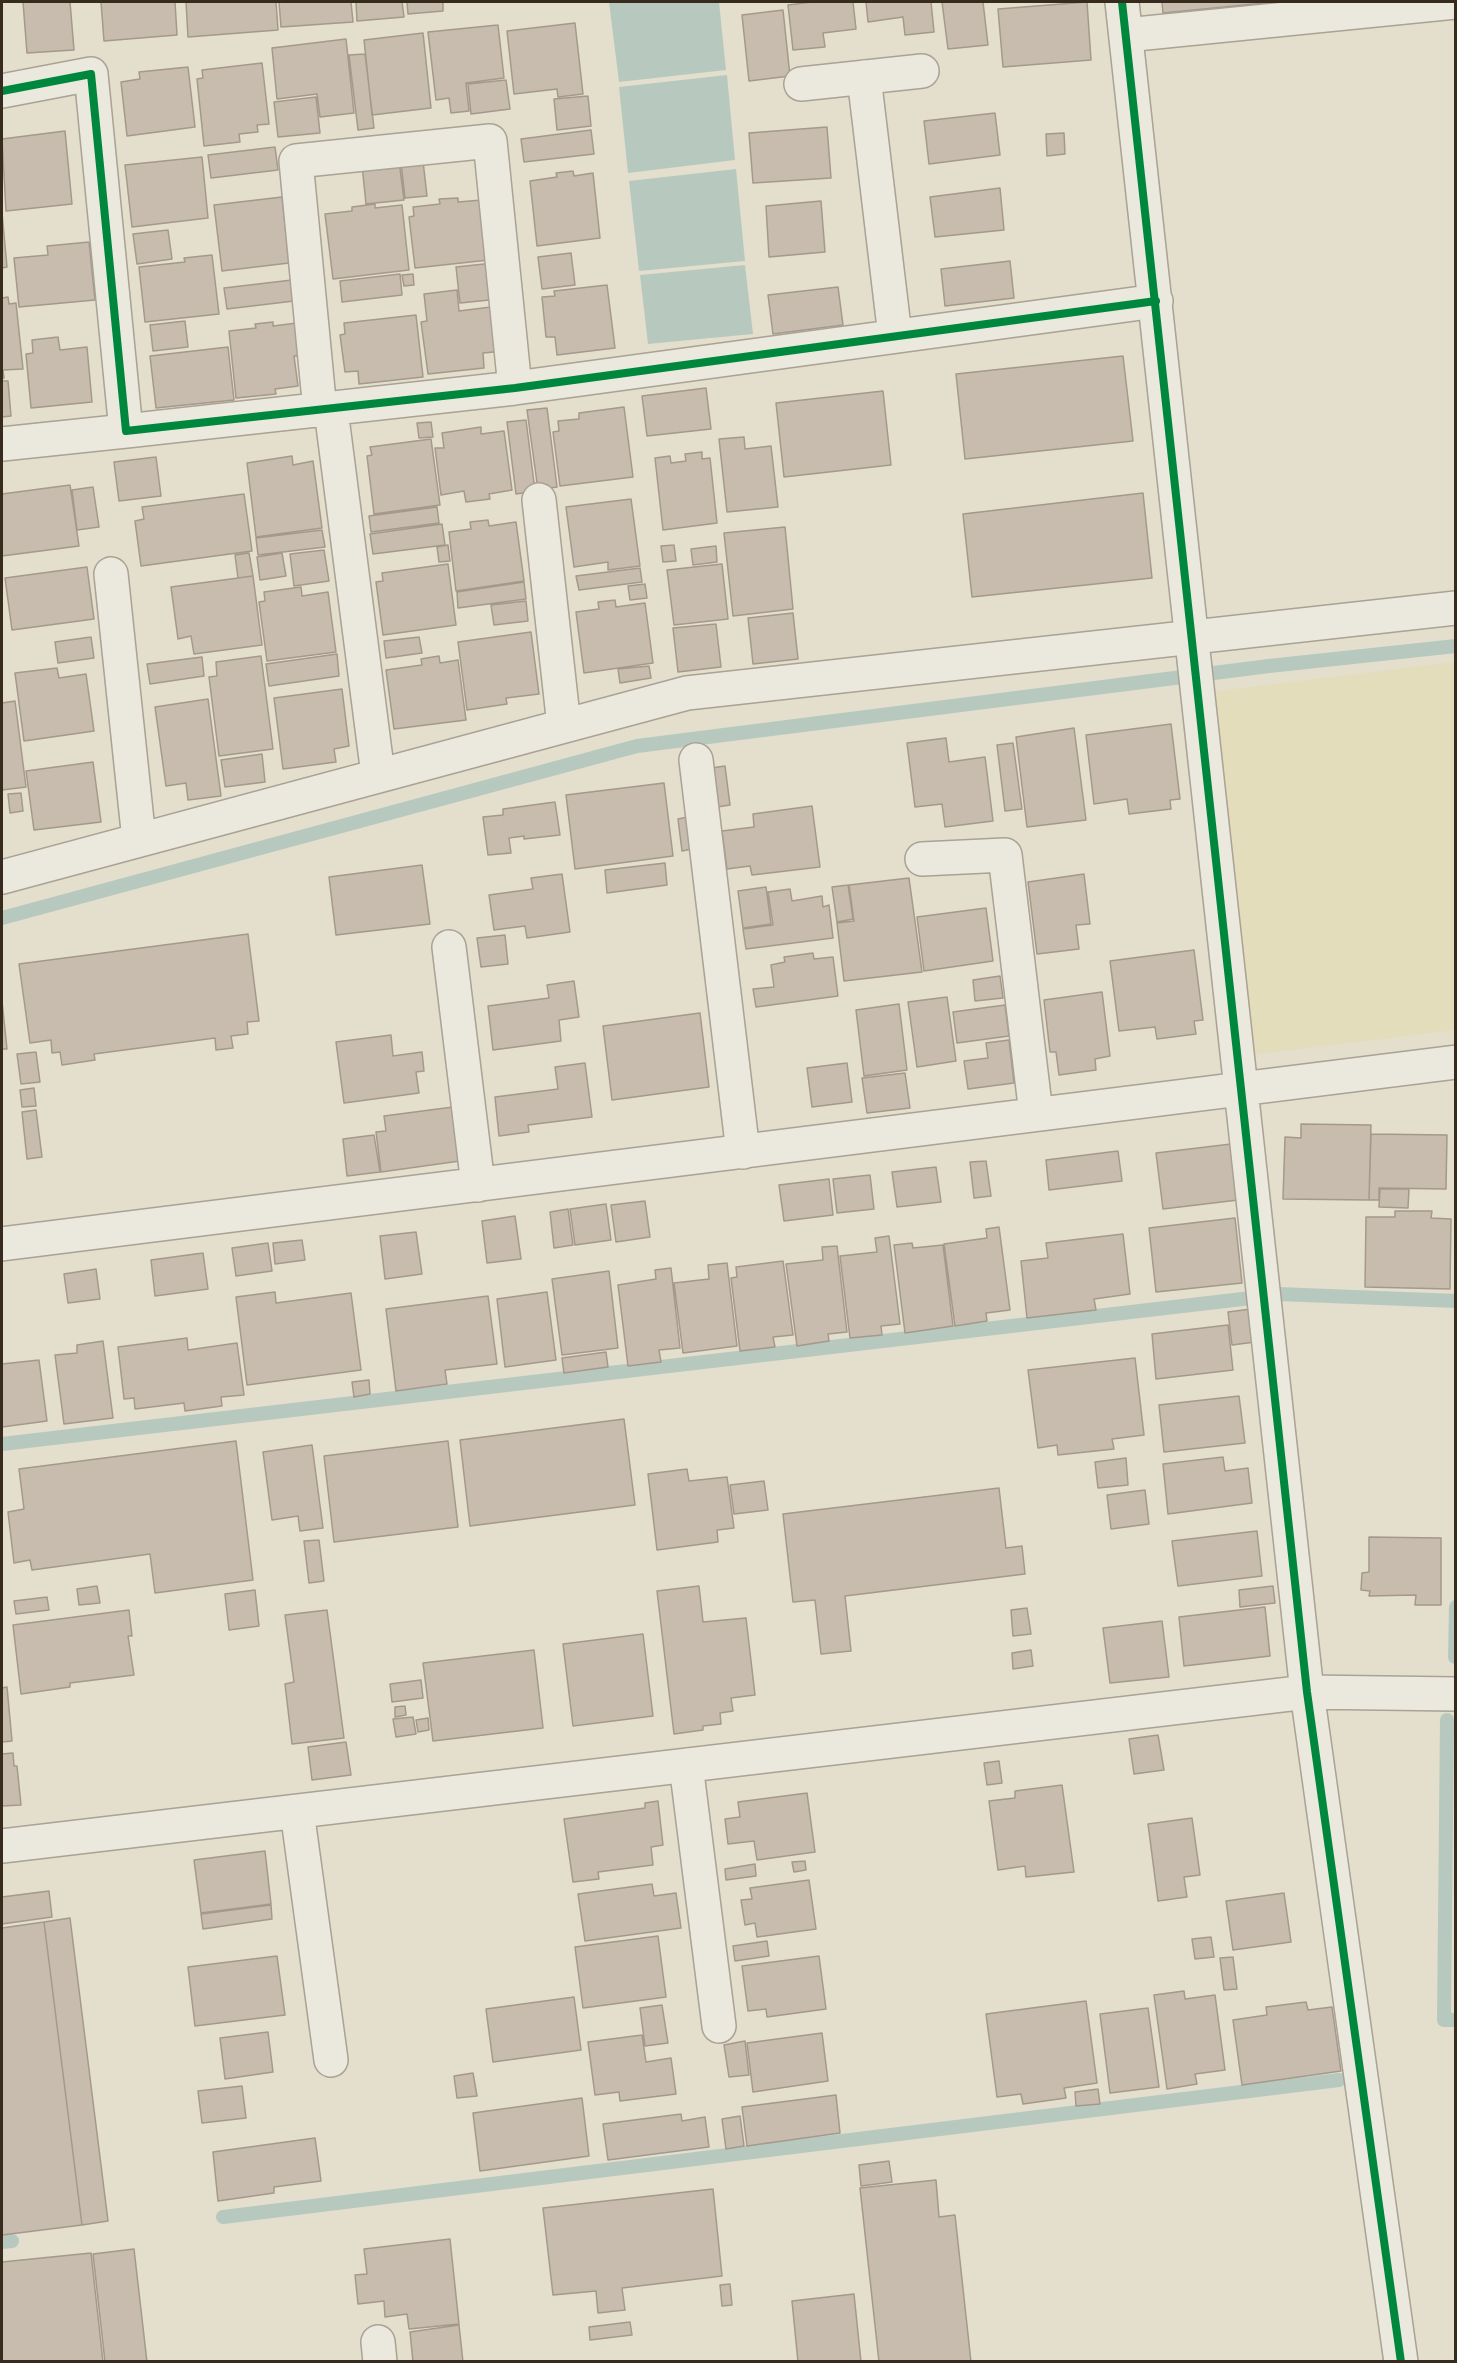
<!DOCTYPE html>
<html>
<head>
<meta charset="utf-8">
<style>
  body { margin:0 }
  #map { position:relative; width:1457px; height:2363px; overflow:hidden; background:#e4decc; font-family:Georgia,serif }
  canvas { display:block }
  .frame { position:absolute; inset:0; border:3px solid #372b1d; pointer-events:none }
</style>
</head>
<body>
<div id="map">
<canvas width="1457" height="2363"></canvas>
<div class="frame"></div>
</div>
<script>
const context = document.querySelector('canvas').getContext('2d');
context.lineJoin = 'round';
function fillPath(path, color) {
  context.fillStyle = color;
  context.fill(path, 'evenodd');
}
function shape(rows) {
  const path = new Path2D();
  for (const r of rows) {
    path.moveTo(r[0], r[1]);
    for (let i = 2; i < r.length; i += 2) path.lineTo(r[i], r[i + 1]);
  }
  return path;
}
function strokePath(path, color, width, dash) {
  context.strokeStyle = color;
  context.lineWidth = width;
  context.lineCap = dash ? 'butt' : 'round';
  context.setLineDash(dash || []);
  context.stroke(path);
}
const farmland = shape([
  [1455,662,1455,1030,1251,1055,1210,692]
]);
const water = shape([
  [609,2,719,2,726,70,619,82],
  [727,75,735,160,628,173,619,87],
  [736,169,745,261,639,271,629,181],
  [745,265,753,334,648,344,640,275]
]);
const stream = shape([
  [2,918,637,746,1269,666,1456,646],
  [1278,1294,1456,1301],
  [2,1444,1251,1298],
  [1455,1657,1456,1607],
  [1447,1720,1444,2020,1456,2020],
  [223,2217,1339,2080],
  [2,2242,12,2241]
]);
const building = shape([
  [23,2,70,2,74,50,27,53,23,2],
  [101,2,175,2,177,35,104,41,101,2],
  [186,2,276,2,278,30,188,37,186,2],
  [279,2,351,2,353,22,281,27,279,2],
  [356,2,402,2,404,17,357,21,356,2],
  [407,2,443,2,443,11,408,14,407,2],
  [812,2,853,2,856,29,823,33,825,47,793,50,788,5,812,2],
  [866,2,931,2,934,32,905,35,903,17,868,22,866,2],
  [942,2,983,2,988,45,948,49,942,2],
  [1087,2,1091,60,1003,67,998,9,1087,2],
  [1162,2,1274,2,1163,13,1162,2],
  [783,10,790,76,749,81,742,15,783,10],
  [575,23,583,94,558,97,557,89,514,94,507,31,575,23],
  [498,25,504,78,466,83,469,111,451,113,449,98,436,100,428,32,498,25],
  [423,33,431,108,372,115,364,40,423,33],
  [346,39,354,113,320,117,317,94,277,99,272,48,346,39],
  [365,54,374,128,358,130,349,55,365,54],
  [262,63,269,124,257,125,258,132,239,134,240,142,204,146,197,79,203,78,202,70,262,63],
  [188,67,195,127,127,136,121,82,140,79,139,72,188,67],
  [506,80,510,109,471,114,468,84,506,80],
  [588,96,591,126,557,130,554,99,588,96],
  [316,97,320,133,278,137,274,102,316,97],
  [995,113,1000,155,929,164,924,121,995,113],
  [827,127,831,178,753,183,749,133,827,127],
  [591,130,594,154,524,162,521,139,591,130],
  [65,131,72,204,6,211,2,139,65,131],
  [1064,133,1065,154,1047,156,1046,134,1064,133],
  [275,147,278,170,211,178,208,155,275,147],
  [202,157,208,218,132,227,125,165,202,157],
  [399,161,404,200,366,204,362,165,399,161],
  [423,161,427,196,405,198,401,163,423,161],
  [573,171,574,176,593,173,600,238,537,246,530,181,557,177,556,173,573,171],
  [1000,188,1004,230,935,237,930,197,1000,188],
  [282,197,289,263,222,271,214,205,282,197],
  [458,198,458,202,482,200,489,260,415,268,409,217,414,216,413,207,440,204,439,199,458,198],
  [821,201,825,252,769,257,766,206,821,201],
  [375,204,375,208,402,205,409,270,333,279,325,214,352,211,352,207,375,204],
  [2,213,7,267,2,268,2,213],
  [168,230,172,259,137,264,133,234,168,230],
  [89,242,95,300,19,307,14,258,48,255,47,246,89,242],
  [571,253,575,285,542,289,538,257,571,253],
  [212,255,219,314,145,322,139,267,185,262,184,258,212,255],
  [1010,261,1014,298,945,306,941,269,1010,261],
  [494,263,499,299,460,303,456,267,494,263],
  [400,274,402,295,342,302,340,281,400,274],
  [413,274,414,285,404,286,402,275,413,274],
  [292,280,294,301,227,309,224,288,292,280],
  [607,285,615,348,557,355,555,337,546,337,542,297,555,296,554,291,607,285],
  [838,287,843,325,773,334,768,295,838,287],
  [457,290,459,311,499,306,504,351,483,353,484,368,428,374,421,322,427,321,424,294,457,290],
  [8,297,9,304,16,303,23,369,3,370,4,378,2,378,2,298,8,297],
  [416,315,423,377,359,384,358,371,345,372,340,335,345,334,344,323,416,315],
  [185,321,188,347,153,351,150,325,185,321],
  [273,322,273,326,297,323,301,356,294,356,298,386,275,389,276,394,236,398,229,331,256,328,255,324,273,322],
  [58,337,60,350,87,347,92,402,31,408,26,354,33,353,32,340,58,337],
  [228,347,234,400,156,408,150,356,228,347],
  [1123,356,1133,441,965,459,956,374,1123,356],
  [2,381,8,381,11,416,2,417,2,381],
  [706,388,711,429,647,436,642,396,706,388],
  [883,391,891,465,784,477,776,403,883,391],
  [624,407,633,477,560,486,553,432,559,431,558,421,579,419,579,413,624,407],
  [547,408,557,487,538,490,527,410,547,408],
  [526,420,535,491,516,494,507,422,526,420],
  [431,422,433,437,419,438,417,423,431,422],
  [481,427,481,434,504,431,512,490,489,494,490,499,466,502,464,491,441,495,435,448,444,448,442,433,481,427],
  [744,437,745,449,771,446,778,507,727,512,719,439,744,437],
  [431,439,440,505,374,514,367,456,372,455,370,447,431,439],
  [702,452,702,459,710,458,717,523,663,530,655,458,670,456,671,463,686,461,685,454,702,452],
  [292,456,293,465,313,461,322,528,256,537,247,463,292,456],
  [156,457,161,496,119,501,114,462,156,457],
  [70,485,79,546,2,556,2,494,70,485],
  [93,487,99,527,77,530,72,490,93,487],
  [1143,493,1152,578,972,597,963,514,1143,493],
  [244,494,252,551,141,566,135,521,144,519,142,507,244,494],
  [631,499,640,566,608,570,608,562,574,567,566,507,631,499],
  [437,507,439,523,371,532,369,516,437,507],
  [488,520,489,526,516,522,524,581,456,591,449,532,471,529,470,522,488,520],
  [442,524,445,545,373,554,370,534,442,524],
  [785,527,793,609,733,616,724,533,785,527],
  [322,530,325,547,258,555,256,538,322,530],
  [448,545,450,561,439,562,437,547,448,545],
  [674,545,676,561,663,562,661,546,674,545],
  [716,546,717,562,693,565,691,549,716,546],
  [324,550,329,581,294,586,290,554,324,550],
  [249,553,253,576,238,578,235,555,249,553],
  [282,553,286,576,260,580,257,557,282,553],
  [448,564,456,625,383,635,376,582,383,581,382,573,448,564],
  [722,564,728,619,674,625,667,570,722,564],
  [87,567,94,619,12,630,5,578,87,567],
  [640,568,642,582,579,590,576,576,640,568],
  [253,576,262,645,194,654,191,636,178,639,171,587,253,576],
  [524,582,526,599,458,608,457,592,524,582],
  [645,584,647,598,630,600,628,586,645,584],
  [301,587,302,596,328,592,336,652,267,661,259,602,265,601,264,592,301,587],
  [615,600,616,607,645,603,653,663,584,673,576,612,599,609,598,602,615,600],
  [526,601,528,621,494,625,491,605,526,601],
  [793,613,798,659,753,664,748,618,793,613],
  [716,624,721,667,678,672,673,628,716,624],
  [531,632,539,694,506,698,507,704,467,710,458,642,531,632],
  [91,637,94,658,58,663,55,642,91,637],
  [419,637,422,653,386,658,384,641,419,637],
  [337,654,339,676,269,686,266,664,337,654],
  [261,656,273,749,219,756,209,677,217,676,216,662,261,656],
  [439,656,440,663,458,660,466,720,394,729,386,670,422,665,421,659,439,656],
  [202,657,204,676,150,684,147,664,202,657],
  [649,666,651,678,620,683,618,669,649,666],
  [57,668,59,678,86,674,94,731,24,741,15,673,57,668],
  [342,689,349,746,334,749,336,762,283,769,274,698,342,689],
  [208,699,221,796,188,800,186,783,166,786,155,707,208,699],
  [15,701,26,787,2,790,2,703,15,701],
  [1171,724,1180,799,1170,800,1171,809,1129,814,1127,799,1094,804,1086,735,1171,724],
  [1074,728,1086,820,1027,827,1016,737,1074,728],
  [946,738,949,762,985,757,993,821,945,827,942,804,915,807,907,743,946,738],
  [1013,743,1022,809,1005,811,997,745,1013,743],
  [262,754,265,782,225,787,221,760,262,754],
  [93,762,101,822,34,830,26,771,93,762],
  [725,766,730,805,710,808,705,769,725,766],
  [664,783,673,856,575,869,566,795,664,783],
  [21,793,23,811,10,813,8,794,21,793],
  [555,802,560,835,524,839,524,836,509,838,511,853,488,855,483,817,503,815,503,809,555,802],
  [812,806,820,867,752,875,750,866,727,869,722,831,754,827,753,814,812,806],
  [688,817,692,849,682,851,678,819,688,817],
  [665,863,667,885,607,893,605,870,665,863],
  [422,865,430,924,336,935,329,877,422,865],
  [562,874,570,932,527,938,525,926,494,930,489,895,533,889,531,878,562,874],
  [1084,874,1090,924,1076,925,1079,949,1037,954,1028,882,1084,874],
  [909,878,922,972,844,981,837,923,854,921,849,885,909,878],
  [848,885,853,919,837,922,832,887,848,885],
  [766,887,771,924,743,928,738,891,766,887],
  [790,889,792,901,822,896,823,907,829,905,833,938,746,949,743,929,773,925,768,892,790,889],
  [986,908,993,961,924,971,917,917,986,908],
  [248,934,259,1021,247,1022,248,1034,231,1036,233,1048,216,1050,215,1038,94,1054,95,1060,62,1065,60,1052,52,1053,51,1040,30,1043,19,964,248,934],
  [505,935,508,964,481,967,477,938,505,935],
  [1194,950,1203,1020,1194,1021,1196,1034,1157,1039,1155,1027,1119,1031,1110,961,1194,950],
  [813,953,814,959,833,957,838,996,756,1007,753,989,774,987,771,965,785,962,784,957,813,953],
  [1000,976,1003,998,975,1001,973,980,1000,976],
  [574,981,579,1017,559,1020,561,1041,493,1050,488,1006,549,998,547,985,574,981],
  [1102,992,1110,1056,1095,1059,1096,1070,1059,1075,1056,1052,1050,1052,1044,1000,1102,992],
  [947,997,956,1061,917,1067,908,1002,947,997],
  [2,1001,7,1049,2,1049,2,1001],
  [899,1004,907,1070,864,1076,856,1010,899,1004],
  [1005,1005,1009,1036,957,1043,953,1012,1005,1005],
  [700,1013,709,1087,612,1100,603,1026,700,1013],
  [391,1035,393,1056,422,1052,424,1071,416,1072,419,1093,344,1103,336,1042,391,1035],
  [1009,1040,1014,1083,968,1089,964,1061,988,1058,986,1043,1009,1040],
  [36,1052,40,1082,21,1084,17,1054,36,1052],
  [585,1063,592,1117,528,1125,529,1132,499,1136,495,1097,558,1089,555,1067,585,1063],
  [847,1063,852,1102,812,1107,807,1068,847,1063],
  [905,1073,910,1108,867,1113,862,1078,905,1073],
  [34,1088,36,1106,22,1107,20,1090,34,1088],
  [453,1107,460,1161,381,1172,376,1132,386,1131,384,1116,453,1107],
  [36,1110,42,1157,27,1159,22,1112,36,1110],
  [1301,1124,1371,1125,1369,1200,1283,1199,1285,1137,1301,1138,1301,1124],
  [1371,1134,1447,1135,1446,1189,1379,1188,1379,1200,1369,1200,1371,1134],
  [374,1135,380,1172,347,1176,343,1139,374,1135],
  [1231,1144,1238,1200,1163,1209,1156,1153,1231,1144],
  [1118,1151,1122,1181,1049,1190,1046,1160,1118,1151],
  [986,1161,991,1196,974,1198,970,1162,986,1161],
  [936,1167,941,1202,897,1207,892,1172,936,1167],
  [870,1175,874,1209,837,1213,833,1179,870,1175],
  [829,1179,833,1215,784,1221,779,1185,829,1179],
  [1380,1189,1409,1189,1408,1208,1379,1207,1380,1189],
  [645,1201,650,1237,616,1242,611,1205,645,1201],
  [606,1204,611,1240,575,1245,570,1209,606,1204],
  [568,1209,573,1245,554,1248,550,1212,568,1209],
  [1395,1211,1432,1211,1431,1218,1451,1219,1450,1289,1365,1287,1366,1217,1395,1217,1395,1211],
  [515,1216,521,1259,487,1263,482,1221,515,1216],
  [1235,1218,1242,1283,1156,1292,1149,1228,1235,1218],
  [999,1227,1010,1310,986,1313,987,1321,955,1326,944,1244,987,1238,986,1229,999,1227],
  [416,1232,422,1274,385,1279,380,1236,416,1232],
  [1123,1234,1130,1294,1094,1299,1096,1310,1027,1318,1021,1261,1048,1258,1046,1243,1123,1234],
  [889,1236,900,1324,881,1326,882,1335,850,1338,840,1256,877,1252,875,1238,889,1236],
  [302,1240,305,1260,275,1264,273,1243,302,1240],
  [268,1243,272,1271,236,1276,232,1248,268,1243],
  [912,1243,913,1248,943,1245,953,1326,905,1333,894,1245,912,1243],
  [837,1246,847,1332,828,1334,829,1341,797,1346,786,1264,823,1260,822,1247,837,1246],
  [203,1253,208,1289,155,1296,151,1260,203,1253],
  [783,1261,793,1335,773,1337,775,1347,740,1351,731,1278,737,1277,736,1267,783,1261],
  [727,1263,737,1346,683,1353,674,1283,709,1279,708,1265,727,1263],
  [671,1268,680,1348,659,1350,661,1362,628,1366,618,1285,656,1279,655,1270,671,1268],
  [96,1269,100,1299,68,1303,64,1274,96,1269],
  [609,1271,618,1348,562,1355,552,1279,609,1271],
  [275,1292,276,1303,351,1293,361,1370,247,1385,236,1297,275,1292],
  [547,1292,556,1360,505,1367,497,1299,547,1292],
  [488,1296,497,1364,445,1370,447,1384,396,1391,386,1309,488,1296],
  [1251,1309,1255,1342,1232,1345,1228,1312,1251,1309],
  [1228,1325,1233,1370,1156,1379,1152,1334,1228,1325],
  [187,1338,188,1350,237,1343,244,1395,221,1397,222,1406,185,1411,184,1403,135,1409,134,1398,124,1399,118,1347,187,1338],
  [103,1341,113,1418,64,1424,55,1355,77,1353,77,1345,103,1341],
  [606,1352,608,1367,564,1373,562,1358,606,1352],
  [1135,1358,1144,1435,1112,1439,1114,1449,1058,1455,1057,1445,1038,1448,1028,1370,1135,1358],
  [39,1360,47,1421,2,1427,2,1364,39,1360],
  [369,1380,370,1394,354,1397,352,1382,369,1380],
  [1239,1396,1245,1443,1164,1452,1159,1405,1239,1396],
  [624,1419,635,1505,470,1526,460,1440,624,1419],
  [236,1441,253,1580,155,1593,150,1554,32,1570,30,1560,14,1563,8,1512,24,1509,19,1469,236,1441],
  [448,1441,458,1527,334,1542,324,1456,448,1441],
  [312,1445,323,1528,300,1531,298,1516,272,1520,263,1452,312,1445],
  [1223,1457,1225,1471,1248,1468,1252,1503,1168,1514,1163,1464,1223,1457],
  [1126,1458,1128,1485,1098,1488,1095,1462,1126,1458],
  [687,1469,689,1481,727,1477,734,1528,717,1530,718,1542,657,1550,648,1474,687,1469],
  [764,1481,768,1510,734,1514,730,1485,764,1481],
  [999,1488,1006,1548,1022,1546,1025,1574,845,1596,851,1651,821,1654,815,1600,793,1602,783,1514,999,1488],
  [1145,1490,1149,1524,1111,1529,1107,1495,1145,1490],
  [1257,1531,1262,1576,1178,1586,1172,1541,1257,1531],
  [1369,1537,1441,1538,1441,1605,1415,1605,1416,1595,1369,1596,1370,1591,1361,1590,1362,1573,1369,1572,1369,1537],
  [319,1540,324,1581,309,1583,304,1541,319,1540],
  [97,1586,100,1603,79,1605,77,1589,97,1586],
  [699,1586,703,1622,746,1618,755,1695,731,1698,733,1711,720,1713,721,1724,703,1726,703,1730,674,1734,657,1591,699,1586],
  [1273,1586,1275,1603,1240,1607,1239,1590,1273,1586],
  [255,1590,259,1626,229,1630,225,1594,255,1590],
  [47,1597,49,1610,16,1614,14,1601,47,1597],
  [1265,1607,1270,1656,1184,1666,1179,1617,1265,1607],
  [1027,1608,1031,1634,1013,1636,1011,1610,1027,1608],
  [129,1610,132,1636,128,1636,134,1675,70,1683,70,1687,21,1694,13,1625,129,1610],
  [327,1610,344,1738,292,1744,285,1684,294,1682,285,1615,327,1610],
  [1162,1621,1169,1677,1110,1683,1103,1628,1162,1621],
  [643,1634,653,1716,573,1726,563,1644,643,1634],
  [534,1650,543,1728,433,1741,423,1663,534,1650],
  [1031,1650,1033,1666,1013,1669,1012,1653,1031,1650],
  [421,1680,423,1698,392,1702,390,1684,421,1680],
  [7,1687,12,1741,2,1742,2,1688,7,1687],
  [405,1706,406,1715,395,1717,395,1707,405,1706],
  [413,1717,416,1734,396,1737,393,1719,413,1717],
  [428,1718,429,1730,418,1732,416,1720,428,1718],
  [1158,1735,1164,1770,1134,1774,1129,1739,1158,1735],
  [346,1742,351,1775,312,1780,308,1747,346,1742],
  [13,1753,14,1766,17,1766,21,1805,2,1806,2,1754,13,1753],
  [999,1761,1002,1783,987,1785,984,1763,999,1761],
  [1062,1785,1074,1872,1026,1877,1025,1866,998,1870,989,1801,1015,1798,1015,1791,1062,1785],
  [807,1793,815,1852,757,1860,754,1841,728,1844,725,1819,740,1817,738,1802,807,1793],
  [658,1801,663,1845,651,1847,653,1865,598,1872,599,1879,573,1882,564,1819,645,1808,645,1803,658,1801],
  [1192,1818,1200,1875,1184,1877,1187,1897,1158,1901,1148,1824,1192,1818],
  [265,1851,271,1904,201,1913,194,1860,265,1851],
  [805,1861,806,1870,794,1872,792,1862,805,1861],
  [755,1864,756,1876,726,1880,725,1869,755,1864],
  [809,1880,816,1929,757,1937,755,1923,745,1925,741,1900,752,1899,750,1888,809,1880],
  [652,1884,654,1896,676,1893,681,1928,585,1941,578,1894,652,1884],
  [49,1891,52,1917,2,1924,2,1897,49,1891],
  [1284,1893,1291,1942,1233,1950,1226,1901,1284,1893],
  [271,1905,272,1919,203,1929,201,1914,271,1905],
  [70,1918,108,2221,82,2225,44,1922,70,1918],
  [44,1922,82,2225,2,2235,2,1928,44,1922],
  [658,1936,666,1997,583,2008,575,1947,658,1936],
  [1211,1937,1214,1957,1195,1959,1192,1939,1211,1937],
  [767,1941,769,1956,735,1961,733,1946,767,1941],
  [277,1956,285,2015,195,2026,188,1967,277,1956],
  [819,1956,826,2009,767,2017,766,2009,748,2011,742,1966,819,1956],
  [1233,1957,1237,1989,1224,1990,1220,1958,1233,1957],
  [1184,1991,1185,1999,1215,1995,1225,2070,1195,2074,1197,2084,1167,2089,1154,1995,1184,1991],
  [574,1997,581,2050,493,2062,486,2009,574,1997],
  [1086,2001,1097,2083,1064,2088,1066,2098,1023,2104,1021,2094,997,2097,986,2014,1086,2001],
  [1306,2002,1308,2010,1332,2007,1341,2071,1242,2085,1233,2020,1267,2015,1266,2007,1306,2002],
  [662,2005,668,2043,645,2046,640,2008,662,2005],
  [1148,2008,1159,2087,1110,2093,1100,2014,1148,2008],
  [268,2032,273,2072,225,2079,220,2038,268,2032],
  [822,2033,828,2081,753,2092,747,2043,822,2033],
  [642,2035,646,2062,671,2058,676,2094,620,2101,619,2092,595,2095,588,2042,642,2035],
  [745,2041,749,2075,729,2077,724,2045,745,2041],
  [473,2073,477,2096,457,2098,454,2076,473,2073],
  [242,2086,246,2118,202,2123,198,2091,242,2086],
  [1098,2089,1100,2104,1076,2106,1075,2092,1098,2089],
  [836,2095,840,2133,747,2146,742,2107,836,2095],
  [582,2098,589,2156,480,2171,473,2113,582,2098],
  [681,2114,682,2121,705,2117,709,2147,608,2160,603,2124,681,2114],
  [740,2116,744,2146,726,2149,722,2119,740,2116],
  [315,2138,321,2181,274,2187,274,2193,218,2201,213,2152,315,2138],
  [889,2161,892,2182,861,2186,859,2165,889,2161],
  [936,2180,939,2217,955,2215,971,2362,879,2362,860,2188,936,2180],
  [713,2189,722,2276,622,2288,625,2310,598,2313,596,2291,553,2295,543,2208,713,2189],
  [450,2239,459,2324,409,2329,407,2314,385,2317,384,2301,358,2304,355,2275,367,2274,364,2249,450,2239],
  [134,2249,147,2362,105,2362,93,2254,134,2249],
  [91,2253,103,2362,2,2362,2,2262,91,2253],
  [730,2284,732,2305,722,2306,720,2285,730,2284],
  [854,2294,861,2362,798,2362,792,2301,854,2294],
  [630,2322,632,2335,590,2340,589,2327,630,2322],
  [459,2325,463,2362,413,2362,410,2332,459,2325]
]);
const minor = shape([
  [1122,2,1307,1692,1401,2362],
  [1126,35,1456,2],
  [864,77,895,336],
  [801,84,922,71],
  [2,91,91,74,126,431,515,388,1156,301],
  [331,410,378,775],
  [320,411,296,161,490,141,515,388],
  [2,444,126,431],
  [539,500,564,726],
  [111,574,139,840],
  [696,760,743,1152],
  [922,859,1005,855,1036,1114],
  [2,877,687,693,1456,608],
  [449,947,478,1185],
  [2,1244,1456,1062],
  [686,1765,719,2026],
  [297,1811,331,2060],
  [2,1846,1307,1692,1456,1694],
  [378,2342,380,2362]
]);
const cycleway = shape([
  [1122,2,1307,1692,1401,2362],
  [2,91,91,74,126,431,515,388,1156,301]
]);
fillPath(farmland, '#e3ddbc');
fillPath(water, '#b7c9bf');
strokePath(stream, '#b7c9bf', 14);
fillPath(building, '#c7bcad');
strokePath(building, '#a4998b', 1.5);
strokePath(minor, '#a9a295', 36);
strokePath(minor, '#ebe8dd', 33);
strokePath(cycleway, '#00873e', 8);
</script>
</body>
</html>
